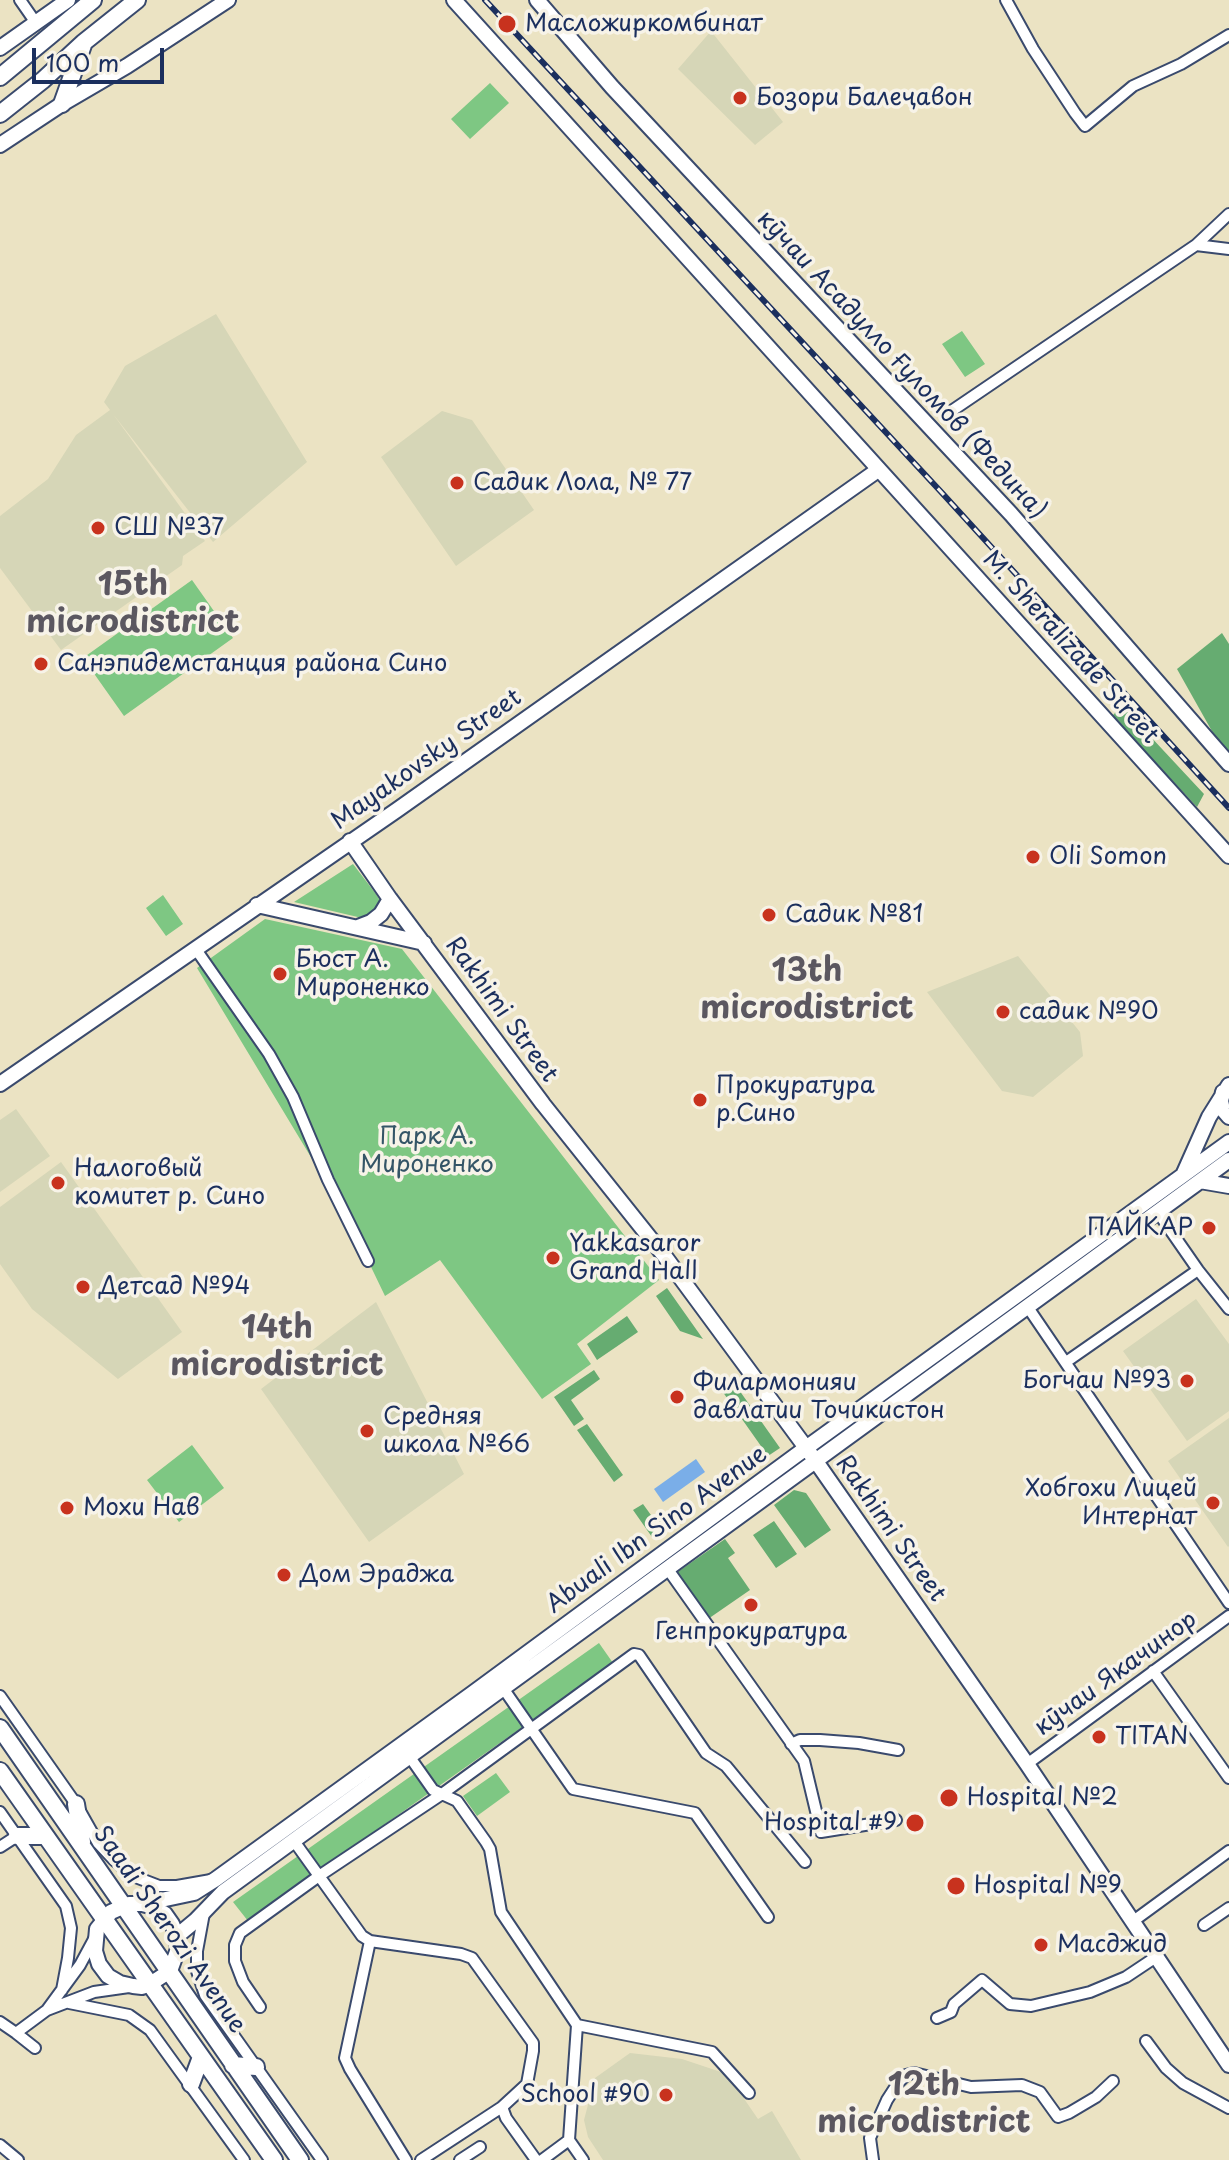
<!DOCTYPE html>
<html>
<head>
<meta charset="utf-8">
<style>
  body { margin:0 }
  #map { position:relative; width:1229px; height:2160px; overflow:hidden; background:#ebe3c3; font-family:"Playpen Sans",sans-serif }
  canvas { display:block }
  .scale { position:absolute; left:32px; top:48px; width:132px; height:36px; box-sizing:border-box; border:4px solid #1b2f5e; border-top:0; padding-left:10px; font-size:24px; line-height:28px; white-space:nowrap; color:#1b2f5e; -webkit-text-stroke:6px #f7f3e8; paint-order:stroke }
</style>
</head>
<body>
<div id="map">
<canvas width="1229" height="2160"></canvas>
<div class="scale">100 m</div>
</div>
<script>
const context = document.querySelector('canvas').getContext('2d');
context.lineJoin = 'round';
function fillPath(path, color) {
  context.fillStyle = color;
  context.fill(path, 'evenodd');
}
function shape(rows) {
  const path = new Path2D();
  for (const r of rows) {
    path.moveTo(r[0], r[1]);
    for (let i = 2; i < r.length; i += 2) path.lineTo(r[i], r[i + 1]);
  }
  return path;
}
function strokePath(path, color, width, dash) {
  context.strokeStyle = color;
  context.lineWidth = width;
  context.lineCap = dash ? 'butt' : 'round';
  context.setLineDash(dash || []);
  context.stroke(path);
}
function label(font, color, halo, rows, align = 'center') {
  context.font = font + ' "Playpen Sans",sans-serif';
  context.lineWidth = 7;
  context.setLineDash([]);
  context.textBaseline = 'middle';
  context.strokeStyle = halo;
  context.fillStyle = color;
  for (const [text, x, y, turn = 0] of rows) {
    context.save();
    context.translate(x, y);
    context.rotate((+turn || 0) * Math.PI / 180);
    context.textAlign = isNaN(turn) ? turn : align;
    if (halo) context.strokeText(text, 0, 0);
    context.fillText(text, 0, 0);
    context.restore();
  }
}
const built = shape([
  [711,31,783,122,755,145,678,69],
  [216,314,307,462,213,542,113,414,205,541,183,556,182,565,61,650,0,568,0,516,48,479,76,435,110,410,104,402,125,366],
  [442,411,472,420,534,510,456,566,381,457],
  [1018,956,1080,1032,1083,1056,1033,1097,1002,1091,927,992],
  [16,1109,50,1156,0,1192,0,1120],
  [61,1162,182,1332,118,1379,32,1309,0,1264,0,1207],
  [1196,1299,1229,1344,1229,1411,1187,1441,1123,1351],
  [376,1302,464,1474,369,1542,261,1389],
  [1229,1418,1229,1546,1228,1547,1168,1461],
  [630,2053,682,2059,727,2074,758,2119,772,2111,801,2160,603,2160,588,2137,584,2120,595,2078]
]);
const green = shape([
  [490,83,509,103,470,139,451,119],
  [962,331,985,364,965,377,942,344],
  [192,580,233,638,124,716,83,658],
  [353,864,376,894,381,902,380,911,362,918,294,902],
  [163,895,183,924,166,936,146,908],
  [265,919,402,949,659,1280,577,1344,591,1364,542,1399,440,1260,385,1296,347,1217,197,968],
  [192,1445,224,1488,179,1522,147,1480],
  [599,1643,613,1663,248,1921,233,1902],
  [496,1773,510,1792,477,1816,463,1796]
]);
const forest = shape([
  [1222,633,1229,644,1229,752,1213,733,1177,669],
  [1122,706,1204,794,1197,807,1112,716],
  [667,1288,703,1339,680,1331,656,1296],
  [627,1316,638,1332,597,1360,587,1344],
  [594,1370,600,1379,571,1400,584,1419,574,1426,554,1397],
  [732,1380,780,1448,768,1456,720,1388],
  [587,1424,623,1475,614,1482,577,1430],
  [794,1490,806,1493,831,1530,805,1548,774,1505],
  [687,1501,692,1509,652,1537,633,1510,643,1504,656,1522],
  [774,1521,797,1554,776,1568,753,1535],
  [725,1539,735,1553,728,1558,750,1590,708,1619,676,1573]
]);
const water = shape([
  [696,1459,705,1472,663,1502,654,1489]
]);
const street = shape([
  [20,0,36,23],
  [1006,0,1033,49,1075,113,1085,126,1133,86,1181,64,1229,35],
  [1196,245,1229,214],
  [953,410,1196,245,1229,249],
  [195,948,269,1054,293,1097,328,1180,368,1261],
  [1157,1211,1198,1270,1229,1309],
  [1027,1306,1229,1603],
  [1066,1362,1198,1270],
  [667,1568,804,1761,821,1832,896,1820],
  [1153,1671,1229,1778],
  [503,1688,573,1789,695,1813,768,1917],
  [0,1696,76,1804,98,1843,114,1860,133,1876,159,1886,177,1886,211,1880],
  [791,1744,800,1740,820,1740,859,1743,898,1750],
  [407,1753,433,1790,457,1801,486,1842,490,1849,501,1912,577,2025,712,2052,749,2093],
  [1027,1764,1229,1616],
  [0,1812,66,1906,71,1928,68,1958,62,1990],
  [294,1841,362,1936,370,1941,461,1954,472,1958,533,2043,533,2051,527,2084,502,2107,506,2118,536,2160],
  [0,1847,17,1836],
  [204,1913,197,1951,197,1971,205,1995,322,2160],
  [1132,1922,1229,1851],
  [1204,1925,1229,1908],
  [370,1941,345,2058,350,2069,406,2160],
  [69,2003,129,2015,150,2030,244,2160],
  [260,2007,243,1982,235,1961,235,1945,240,1933,319,1876,442,1794,634,1654,639,1655,706,1753,726,1766,805,1862],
  [47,2010,94,1992,129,1987],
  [937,2018,951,2012,954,2004,982,1980,1010,2004,1031,2006,1090,1992,1126,1977,1156,1957],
  [0,2022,16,2033,47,2010,80,1965,94,1939],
  [16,2033,35,2048],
  [1146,2041,1166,2068,1183,2083,1229,2108],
  [569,2140,583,2160],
  [0,2145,18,2160],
  [421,2160,502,2107],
  [460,2160,480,2147],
  [542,2160,569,2140,577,2025],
  [873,2160,870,2138,887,2100,898,2083,906,2075,914,2073,971,2087,1022,2085,1040,2092,1058,2117,1069,2113,1096,2097,1113,2081]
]);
const secondary = shape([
  [454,0,1229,856],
  [537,0,612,87,1011,514,1229,764],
  [0,48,68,0],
  [0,145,62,104,127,66,228,0],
  [350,841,390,899,543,1104,666,1258,815,1460,1027,1764,1229,2065],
  [257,905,424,943],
  [358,927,371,922,381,914,390,899],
  [0,1084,397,810,878,470],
  [1223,1092,1221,1101,1223,1110,1229,1117],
  [1184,1173,1209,1117,1229,1085],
  [1200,1181,1229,1186],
  [142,1904,154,1907,165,1914,172,1924,177,1936,178,1949,170,1971,150,1984,142,1987,133,1986,120,1983,108,1976,99,1964,95,1951,97,1929,111,1912,129,1904,142,1904,194,1893,216,1879,473,1693,806,1448,1229,1142],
  [177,1936,195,1921,223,1892,1229,1160]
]);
const primary = shape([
  [0,77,93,0],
  [62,104,83,45],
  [0,114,43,80,83,43,137,0],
  [0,1728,300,2160],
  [0,1771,274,2160],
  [76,1804,82,1842],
  [17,1836,44,1836],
  [233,2065,256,2067],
  [191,2084,201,2057]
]);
const rail = shape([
  [485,0,943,494,1229,808]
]);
const markers = [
  [507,24,10,"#c8321e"],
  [740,98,8,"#c8321e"],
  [457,483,8,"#c8321e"],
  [98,528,8,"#c8321e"],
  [41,664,8,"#c8321e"],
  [1033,857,8,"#c8321e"],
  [769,915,8,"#c8321e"],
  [280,974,8,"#c8321e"],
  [1003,1012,8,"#c8321e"],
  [700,1100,8,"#c8321e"],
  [58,1183,8,"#c8321e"],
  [1209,1228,8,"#c8321e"],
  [553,1258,8,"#c8321e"],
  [83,1287,8,"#c8321e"],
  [1187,1381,8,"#c8321e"],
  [677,1397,8,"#c8321e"],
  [367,1431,8,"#c8321e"],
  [1213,1503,8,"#c8321e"],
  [67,1508,8,"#c8321e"],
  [284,1575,8,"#c8321e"],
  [751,1605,8,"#c8321e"],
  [1099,1737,8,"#c8321e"],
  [949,1798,10,"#c8321e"],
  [915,1823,10,"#c8321e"],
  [956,1886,10,"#c8321e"],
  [1041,1945,8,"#c8321e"],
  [666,2095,8,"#c8321e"]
];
const poiNames = [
  ["Масложиркомбинат",525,24],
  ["Бозори Балеҷавон",756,98],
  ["Садик Лола, № 77",473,483],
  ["СШ №37",114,528],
  ["Санэпидемстанция района Сино",57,664],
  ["Oli Somon",1049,857],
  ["Садик №81",785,915],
  ["Бюст А.",296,960],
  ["Мироненко",296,988],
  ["садик №90",1019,1012],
  ["Прокуратура",716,1086],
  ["р.Сино",716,1114],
  ["Налоговый",74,1169],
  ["комитет р. Сино",74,1197],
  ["ПАЙКАР",1193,1228,"right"],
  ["Yakkasaror",569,1244],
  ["Grand Hall",569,1272],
  ["Детсад №94",99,1287],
  ["Богчаи №93",1171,1381,"right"],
  ["Филармонияи",693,1383],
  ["давлатии Точикистон",693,1411],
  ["Средняя",383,1417],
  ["школа №66",383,1445],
  ["Хобгохи Лицей",1197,1489,"right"],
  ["Интернат",1197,1517,"right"],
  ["Мохи Нав",83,1508],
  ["Дом Эраджа",300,1575],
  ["Генпрокуратура",751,1632,"center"],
  ["TITAN",1115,1737],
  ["Hospital №2",967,1798],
  ["Hospital #9",897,1823,"right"],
  ["Hospital №9",974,1886],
  ["Масджид",1057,1945],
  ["School #90",650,2095,"right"]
];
const streetNames = [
  ["кӯчаи Асадулло Ғуломов (Федина)",901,365,47],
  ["M. Sheralizade Street",1070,648,48],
  ["Mayakovsky Street",427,760,-35],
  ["Rakhimi Street",501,1010,54],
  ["Rakhimi Street",890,1529,55],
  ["Abuali Ibn Sino Avenue",657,1530,-36],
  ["кӯчаи Якачинор",1116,1674,-36],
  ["Saadi Sherozi Avenue",169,1930,55]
];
const parkNames = [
  ["Парк А.",427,1137],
  ["Мироненко",427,1165]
];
const districtNames = [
  ["15th",133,586],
  ["microdistrict",133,623],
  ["13th",807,972],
  ["microdistrict",807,1009],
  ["14th",277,1329],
  ["microdistrict",277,1366],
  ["12th",924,2086],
  ["microdistrict",924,2123]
];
fillPath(built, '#d6d6b7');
fillPath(green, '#7ec783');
fillPath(forest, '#66ac71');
fillPath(water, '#7aaee8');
strokePath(street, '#3a4a6d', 14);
strokePath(secondary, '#3a4a6d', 18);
strokePath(primary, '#3a4a6d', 20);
strokePath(street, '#fff', 10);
strokePath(secondary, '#fff', 14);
strokePath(primary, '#fff', 16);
strokePath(rail, '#1b2f5e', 6);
strokePath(rail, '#f7f3e8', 3, [9]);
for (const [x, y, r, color] of markers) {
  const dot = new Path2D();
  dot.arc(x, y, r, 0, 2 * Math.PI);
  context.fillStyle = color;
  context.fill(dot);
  strokePath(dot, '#f7f3e8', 3);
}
label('24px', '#1b2f5e', '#f7f3e8', poiNames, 'left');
label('24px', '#1b2f5e', '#f7f3e8', streetNames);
label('24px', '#345567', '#f7f3e8', parkNames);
label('bold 32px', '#5b5760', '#f7f3e8', districtNames);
</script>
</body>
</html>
